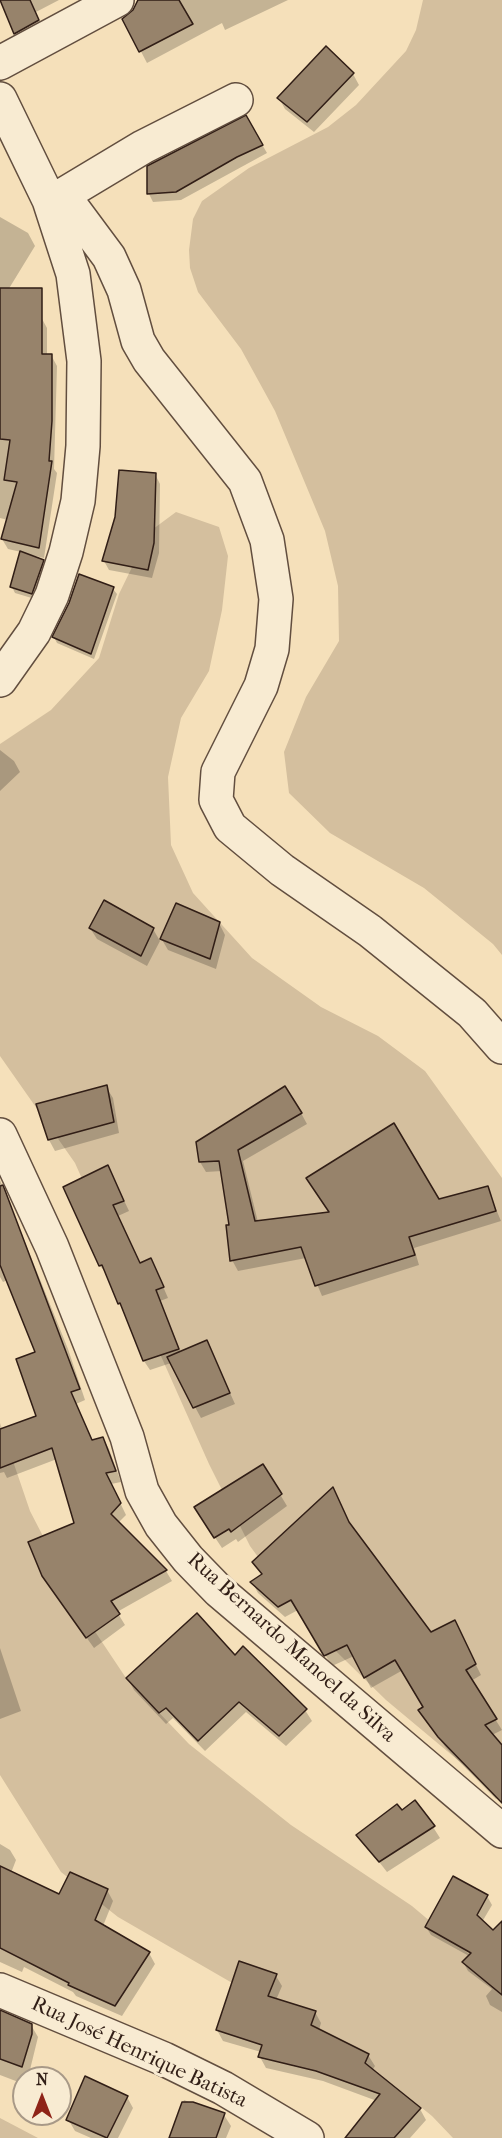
<!DOCTYPE html>
<html>
<head>
<meta charset="utf-8">
<style>
  body { margin:0 }
  #map { position:relative; width:502px; height:2138px; overflow:hidden; background:#f5e0ba; font-family:"IM FELL French Canon",serif }
  canvas { display:block }
  .north { position:absolute; left:12px; top:2066px; width:60px; height:60px; box-sizing:border-box; background:#f8ebd2; border:2px solid #a89987; border-radius:50%; rotate:0deg; font-size:16px; font-weight:700; line-height:24px; text-align:center; color:#311e16 }
  .north::after { content:''; display:block; margin:auto; width:21px; height:27px; background:#8f2418; clip-path:polygon(50% 0,100% 100%,50% 72%,0 100%) }
</style>
</head>
<body>
<div id="map">
<canvas width="502" height="2138"></canvas>
<div class="north">N</div>
</div>
<script>
const context = document.querySelector('canvas').getContext('2d');
context.lineJoin = 'round';
function fillPath(path, color) {
  context.fillStyle = color;
  context.fill(path, 'evenodd');
}
function shape(rows) {
  const path = new Path2D();
  for (const r of rows) {
    path.moveTo(r[0], r[1]);
    for (let i = 2; i < r.length; i += 2) path.lineTo(r[i], r[i + 1]);
  }
  return path;
}
function strokePath(path, color, width, dash) {
  context.strokeStyle = color;
  context.lineWidth = width;
  context.lineCap = dash ? 'butt' : 'round';
  context.setLineDash(dash || []);
  context.stroke(path);
}
function label(font, color, halo, rows, align = 'center') {
  context.font = font + ' "IM FELL French Canon",serif';
  context.lineWidth = 6;
  context.setLineDash([]);
  context.textBaseline = 'middle';
  context.strokeStyle = halo;
  context.fillStyle = color;
  for (const [text, x, y, turn = 0] of rows) {
    context.save();
    context.translate(x, y);
    context.rotate((+turn || 0) * Math.PI / 180);
    context.textAlign = isNaN(turn) ? turn : align;
    if (halo) context.strokeText(text, 0, 0);
    context.fillText(text, 0, 0);
    context.restore();
  }
}
const green = shape([
  [423,0,502,0,502,955,493,944,424,888,330,833,289,793,284,752,306,697,339,641,338,586,325,531,275,411,241,349,198,292,190,268,189,250,193,219,202,201,249,168,328,127,356,105,406,51,416,30],
  [176,512,219,527,228,556,222,610,209,671,181,718,168,777,171,845,193,893,252,958,321,1007,378,1036,425,1071,502,1178,502,1797,386,1700,304,1620,250,1546,209,1464,75,1163,0,1056,0,744,51,710,99,658,119,594,149,532],
  [0,1423,30,1511,82,1612,126,1678,189,1744,291,1825,412,1906,502,1982,502,2138,453,2138,432,2116,376,2071,305,2025,118,1917,61,1872,0,1775],
  [0,2118,38,2138,0,2138]
]);
const shadow = shape([
  [0,0,59,0,36,12,44,32,21,44],
  [137,0,288,0,225,30,222,23,147,63,124,19,134,11],
  [353,74,359,85,314,132,285,109,279,98],
  [246,117,267,153,181,200,153,202,149,194,149,167],
  [0,217,28,233,35,246,5,295,0,293],
  [41,317,47,328,47,355,51,355,57,366,54,469,57,473,44,558,27,554,42,562,46,567,35,599,15,593,12,587,21,552,8,549,2,539,8,520,0,518,0,321],
  [155,474,160,484,159,553,152,578,109,570,104,561],
  [113,589,117,594,94,659,57,643,54,637],
  [0,750,14,761,20,772,0,791],
  [105,902,153,929,160,941,147,966,97,939,90,928],
  [219,923,225,935,216,969,168,950,161,938],
  [106,1087,113,1098,119,1133,55,1151,49,1140,38,1105],
  [301,1113,307,1124,243,1161,258,1222,439,1201,487,1188,501,1221,414,1248,419,1265,322,1296,306,1258,238,1271,232,1260,230,1226,222,1171,206,1172,200,1162],
  [113,1177,129,1211,118,1216,140,1264,151,1260,156,1270,168,1298,160,1301,181,1353,212,1353,235,1404,201,1418,171,1363,150,1370,144,1361,108,1275,100,1266,65,1188],
  [0,1180,68,1349,85,1400,76,1404,93,1441,103,1438,109,1449,121,1482,111,1484,126,1515,118,1523,166,1571,172,1581,117,1612,125,1625,94,1648,50,1587,76,1524,57,1459,7,1478,4,1472,0,1473,0,1431,38,1417,37,1353,8,1280,3,1282,0,1277],
  [263,1466,287,1506,238,1542,236,1539,222,1548,202,1518],
  [351,1528,431,1634,460,1633,481,1675,471,1681,502,1730,492,1735,502,1748,502,1795,496,1799,446,1748,426,1721,420,1711,425,1708,403,1670,371,1688,354,1656,332,1666,298,1610,285,1617,258,1593,252,1582,263,1576,254,1562],
  [0,1648,21,1711,0,1719],
  [235,1657,305,1710,312,1721,286,1746,246,1712,205,1751,173,1718,166,1724,134,1690,128,1679],
  [402,1812,433,1827,440,1838,387,1872,358,1835],
  [0,1844,10,1850,16,1860,11,1873,60,1896,107,1890,113,1901,103,1926,149,1953,155,1964,122,2016,76,1996,73,1992,24,1967,22,1972,0,1962],
  [487,1896,492,1905,482,1922,502,1941,502,2012,490,2005,486,1996,492,1989,468,1971,463,1962,469,1956,431,1935,426,1927],
  [276,1976,282,1986,276,2000,315,2012,321,2023,319,2030,368,2055,375,2066,372,2071,420,2109,426,2120,410,2138,361,2138,377,2101,323,2081,266,2068,260,2057,261,2052,223,2041,217,2030],
  [0,2012,31,2025,38,2037,28,2078,23,2076,21,2083,0,2075],
  [127,2097,133,2108,118,2138,91,2138,75,2131,68,2119],
  [184,2100,224,2115,231,2126,226,2138,170,2138]
]);
const building = shape([
  [0,0,30,0,39,20,14,34,0,0],
  [138,0,179,0,193,24,139,52,122,19,133,10,138,0],
  [326,46,354,73,307,122,277,98,326,46],
  [246,115,263,145,237,157,176,192,147,194,147,166,246,115],
  [0,288,42,288,42,354,52,354,52,421,49,461,52,461,39,548,1,539,17,482,4,480,10,440,0,439,0,288],
  [119,470,156,473,154,543,148,570,102,561,115,517,119,470],
  [20,551,44,560,32,594,10,587,20,551],
  [79,574,114,587,91,654,52,637,69,603,79,574],
  [104,900,154,928,141,956,89,928,104,900],
  [176,903,220,922,210,959,160,939,176,903],
  [107,1085,114,1122,48,1140,36,1104,107,1085],
  [285,1086,302,1113,238,1150,255,1221,329,1212,306,1178,394,1123,439,1199,488,1186,496,1211,409,1237,415,1255,315,1286,301,1247,230,1261,226,1225,229,1225,219,1161,199,1162,196,1142,285,1086],
  [108,1165,124,1201,113,1205,140,1263,151,1258,164,1287,156,1290,179,1349,143,1361,120,1303,118,1304,102,1265,99,1266,63,1187,108,1165],
  [3,1185,80,1389,71,1392,92,1440,103,1437,116,1471,106,1473,121,1503,111,1514,167,1570,111,1601,120,1614,86,1638,42,1576,28,1542,74,1523,52,1448,0,1468,0,1429,36,1416,16,1359,35,1352,0,1265,0,1186,3,1185],
  [207,1340,230,1393,193,1408,167,1357,207,1340],
  [263,1464,282,1494,231,1532,229,1529,214,1538,194,1507,263,1464],
  [333,1487,349,1522,431,1632,455,1620,476,1664,466,1670,497,1719,485,1725,502,1745,502,1803,438,1737,418,1710,423,1707,395,1660,364,1678,347,1645,324,1656,291,1600,278,1607,250,1582,262,1574,252,1562,333,1487],
  [197,1613,235,1655,243,1646,307,1709,279,1736,239,1702,198,1741,166,1708,159,1713,126,1678,197,1613],
  [415,1800,435,1826,379,1862,356,1835,397,1804,402,1810,415,1800],
  [0,1866,59,1894,70,1872,108,1889,95,1920,150,1952,115,2006,68,1985,69,1983,0,1948,0,1866],
  [453,1876,488,1895,477,1915,493,1930,502,1921,502,1995,462,1962,471,1953,425,1927,453,1876],
  [239,1961,277,1974,268,1996,316,2011,311,2025,369,2054,365,2063,421,2108,394,2138,345,2138,380,2094,316,2071,258,2057,262,2045,216,2030,239,1961],
  [0,2010,32,2024,32,2034,22,2067,0,2059,0,2010],
  [85,2076,128,2096,107,2138,66,2120,85,2076],
  [182,2102,193,2102,225,2113,216,2138,169,2138,182,2102]
]);
const minor = shape([
  [0,63,117,0],
  [0,99,49,200,73,274,84,361,83,446,78,501,66,552,52,595,34,632,0,680],
  [63,195,109,257,124,290,138,341,149,360,245,481,267,540,276,599,272,649,261,686,218,772,216,800,230,827,282,870,370,931,472,1013,502,1047],
  [49,200,63,195,143,147,236,100],
  [0,1135,52,1247,127,1437,142,1491,161,1525,188,1559,219,1591,502,1831],
  [0,1990,164,2059,223,2088,307,2138]
]);
const streetNames = [
  ["Rua Bernardo Manoel da Silva",291,1648,42],
  ["Rua José Henrique Batista",139,2053,25]
];
fillPath(green, '#d4bf9e');
fillPath(shadow, '#0003');
fillPath(building, '#97836b');
strokePath(building, '#311e16', 1.5);
strokePath(minor, '#624e3f', 36);
strokePath(minor, '#f8ebd2', 33);
label('21px', '#311e16', '#f8ebd2', streetNames);
</script>
</body>
</html>
